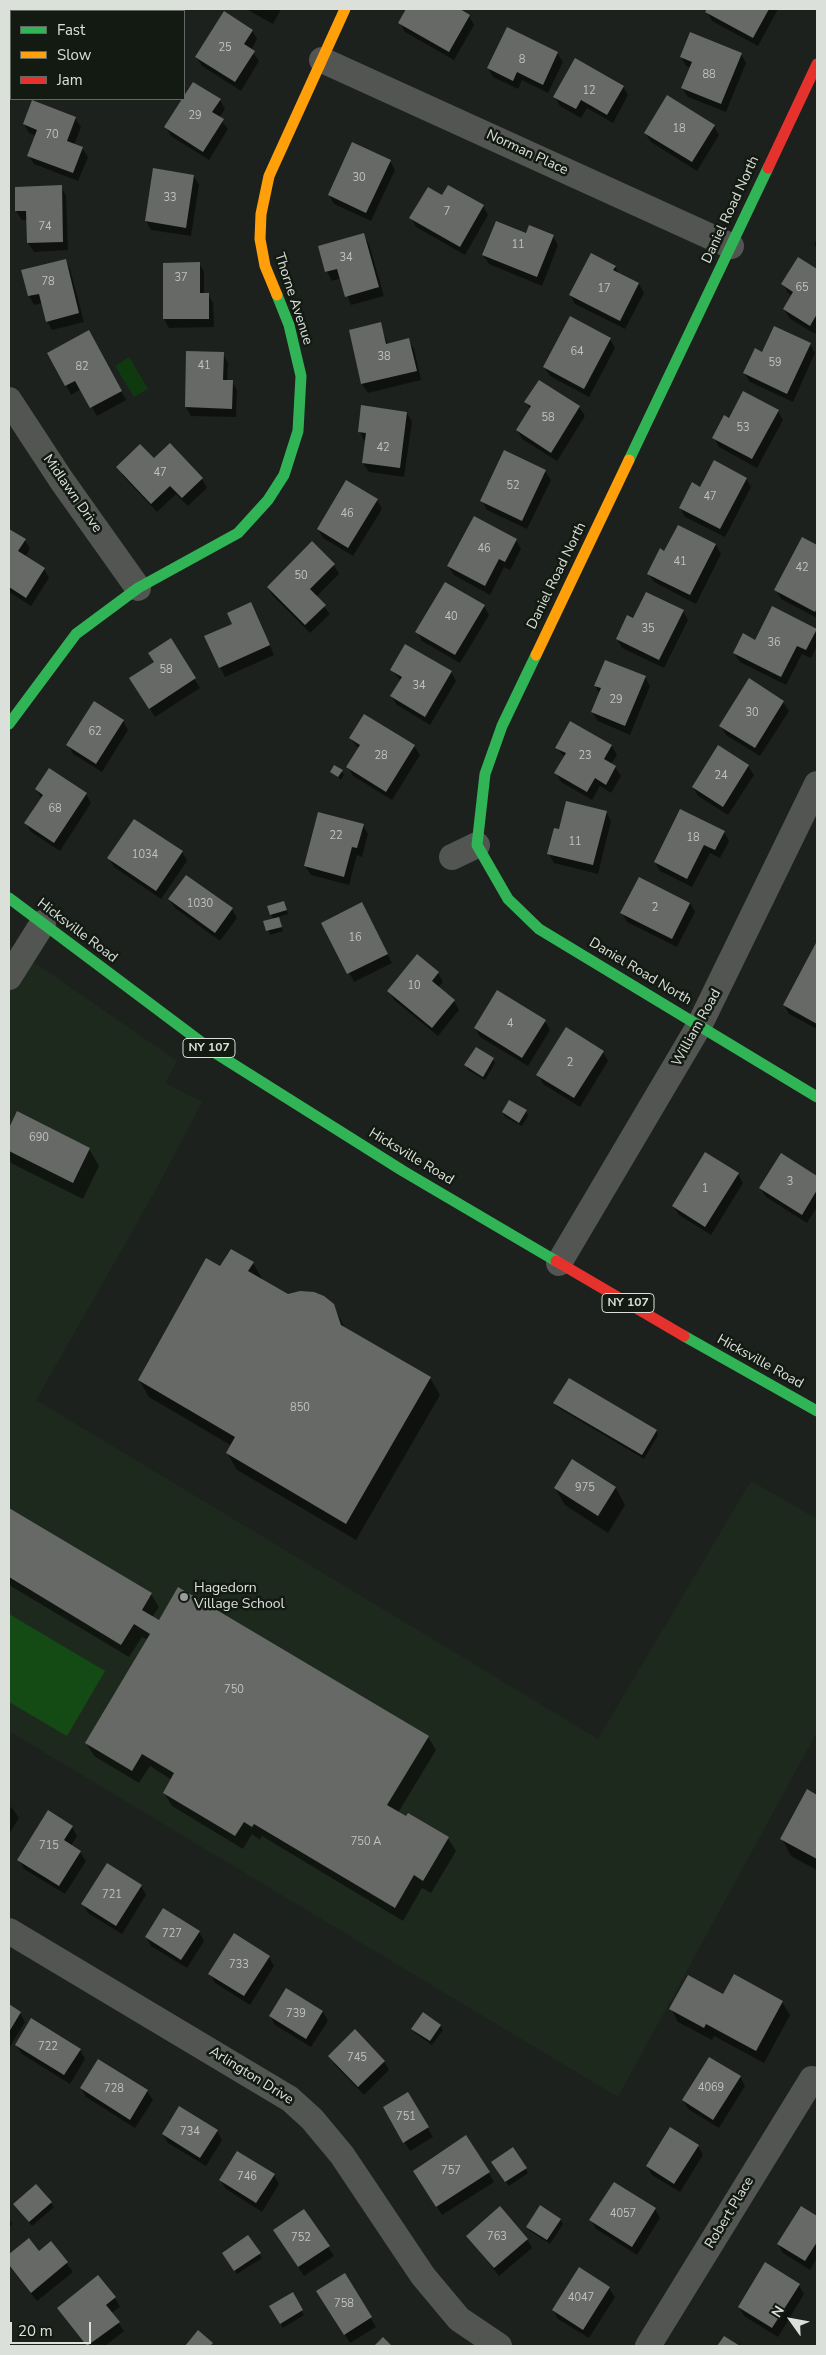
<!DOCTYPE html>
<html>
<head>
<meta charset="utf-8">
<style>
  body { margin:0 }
  #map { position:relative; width:826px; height:2355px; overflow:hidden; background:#1d211d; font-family:"Nunito Sans",sans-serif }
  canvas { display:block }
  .frame { position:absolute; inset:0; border:10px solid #dbe0db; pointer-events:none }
  .legend { position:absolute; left:10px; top:10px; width:175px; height:90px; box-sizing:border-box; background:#131a12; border:1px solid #636962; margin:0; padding:6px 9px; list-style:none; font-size:15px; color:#dbe0db }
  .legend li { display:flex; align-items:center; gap:10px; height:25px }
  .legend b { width:25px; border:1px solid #636962 }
  .north { position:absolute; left:766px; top:2295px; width:50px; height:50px; -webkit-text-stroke:4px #131a12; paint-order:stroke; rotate:302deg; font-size:14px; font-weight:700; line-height:20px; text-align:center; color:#dbe0db }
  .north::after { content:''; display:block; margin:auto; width:18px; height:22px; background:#dbe0db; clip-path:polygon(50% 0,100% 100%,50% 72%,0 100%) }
  .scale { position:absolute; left:10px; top:2322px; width:81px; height:22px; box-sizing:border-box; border:2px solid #dbe0db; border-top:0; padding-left:6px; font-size:15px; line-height:18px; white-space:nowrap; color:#dbe0db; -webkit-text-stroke:4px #131a12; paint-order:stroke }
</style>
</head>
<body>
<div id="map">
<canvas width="826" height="2355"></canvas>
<div class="frame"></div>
<ul class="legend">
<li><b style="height:6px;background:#30b455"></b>Fast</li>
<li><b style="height:6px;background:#ff9f0a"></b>Slow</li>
<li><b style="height:6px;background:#e5322d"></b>Jam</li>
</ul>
<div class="north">N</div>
<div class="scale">20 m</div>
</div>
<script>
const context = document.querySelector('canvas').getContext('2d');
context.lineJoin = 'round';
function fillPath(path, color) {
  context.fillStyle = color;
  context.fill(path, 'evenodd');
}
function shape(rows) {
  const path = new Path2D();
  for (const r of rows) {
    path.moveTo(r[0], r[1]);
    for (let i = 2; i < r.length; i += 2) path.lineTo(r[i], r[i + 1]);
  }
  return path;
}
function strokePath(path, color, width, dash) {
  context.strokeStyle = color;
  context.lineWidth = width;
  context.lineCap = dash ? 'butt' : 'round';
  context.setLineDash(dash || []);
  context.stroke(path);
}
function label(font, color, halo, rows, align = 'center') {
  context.font = font + ' "Nunito Sans",sans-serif';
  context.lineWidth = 5;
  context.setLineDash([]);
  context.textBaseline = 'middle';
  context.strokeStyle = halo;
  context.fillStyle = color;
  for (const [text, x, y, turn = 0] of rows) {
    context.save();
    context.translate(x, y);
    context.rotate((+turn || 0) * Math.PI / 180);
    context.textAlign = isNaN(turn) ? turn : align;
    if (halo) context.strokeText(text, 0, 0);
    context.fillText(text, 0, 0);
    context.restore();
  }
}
const built = shape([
  [9,945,177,1061,165,1083,202,1102,155,1191,36,1400,598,1739,751,1481,817,1519,817,1732,618,2097,9,1731]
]);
const green = shape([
  [9,1614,105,1671,67,1736,9,1702]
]);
const water = shape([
  [129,357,148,389,134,397,115,366]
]);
const shadow = shape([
  [83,9,130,9,129,11,83,11],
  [246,9,281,9,273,24],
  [408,9,457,9,469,16,474,25,454,60,405,32,400,23],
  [709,9,778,9,758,46,712,21,707,12],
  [252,30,257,39,251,50,259,61,241,91,202,66,196,57],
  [557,53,563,62,548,93,522,80,518,89,493,77,488,68],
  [741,54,746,63,726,112,688,97,682,88,691,68,686,66,681,57],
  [623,86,628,95,613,123,587,108,581,118,560,106,555,97],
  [220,100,225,109,219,118,228,129,209,160,171,136,166,127],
  [75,118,81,127,74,145,82,148,88,157,78,181,34,164,29,156,36,136,29,133,24,124],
  [714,126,719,135,697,171,651,142,645,133],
  [390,161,395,170,371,221,334,204,329,195],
  [154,170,194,176,199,185,191,236,151,230,146,221],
  [61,187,66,196,68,250,34,252,28,243,28,220,22,220,16,211],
  [443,196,483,206,488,215,465,255,416,227,411,218],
  [363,235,369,244,384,296,351,305,341,278,332,281,327,272,319,247],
  [526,235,553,236,558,245,542,286,489,264,483,255],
  [817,239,817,249,814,244],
  [799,259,817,271,817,330,815,334,789,318,784,309,792,296,788,293,783,284],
  [65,260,70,269,84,322,52,330,47,321,42,303,34,305,29,296],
  [199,263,204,272,204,294,208,294,213,303,214,327,169,328,164,319],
  [615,267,620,275,639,284,644,293,625,329,575,304,570,295],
  [380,324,388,344,408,340,414,349,421,380,368,393,362,384,350,331],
  [88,332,126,400,97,416,81,389,71,395,49,354],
  [610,339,615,348,589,397,550,376,544,367],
  [810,344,815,353,793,402,750,382,744,373,763,353],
  [223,354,228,363,227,381,232,381,237,390,236,417,191,416,186,407],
  [526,402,579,407,585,416,557,461,522,439,517,430,530,409],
  [778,411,783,420,757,468,719,447,714,438,729,419],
  [407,413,412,422,404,477,369,472,363,463,367,441,364,440,359,431],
  [170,445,202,479,207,488,188,506,176,494,157,512,123,476,118,467,154,460],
  [545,471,551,480,527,529,487,510,482,501],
  [746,478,751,487,725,537,685,517,680,508,700,488],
  [377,500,382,509,353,556,323,538,318,529],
  [678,527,716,545,721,554,696,604,654,582,648,573,665,553],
  [9,530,25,540,30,549,25,557,44,569,49,578,31,606,9,592],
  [802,539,817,547,817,618,781,599,776,590],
  [516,540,521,549,510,570,504,567,490,595,454,575,448,566],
  [334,565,339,574,316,597,330,614,310,633,273,596,268,588],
  [484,606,489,615,460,663,422,641,417,632],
  [683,611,688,620,664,668,622,648,617,639,634,620],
  [256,613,274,655,225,677,206,636],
  [816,630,817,646,811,658,802,654,786,685,740,662,734,653],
  [170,640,200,688,155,717,136,687],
  [392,670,451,672,456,681,430,725,397,705,391,696,401,681],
  [645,677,650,686,630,735,598,721,592,712,600,694,595,686],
  [783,702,789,711,760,756,726,735,721,726],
  [365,715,414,746,420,755,392,800,353,776,348,767,359,749,350,738],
  [123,721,128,730,102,772,73,754,68,745],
  [612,746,617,755,611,764,615,767,621,776,611,793,600,786,592,800,561,782,556,773,565,758,557,748],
  [718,747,748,766,754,775,728,815,698,796,693,787],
  [342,771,344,775,341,780,332,772],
  [36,789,86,794,91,803,60,851,31,832,26,823,42,799],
  [606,812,611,821,598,874,554,863,549,854,560,831],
  [363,825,368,834,362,857,357,855,349,885,311,875,305,866],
  [724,832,729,841,720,858,710,853,692,887,660,871,655,862],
  [182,852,187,861,161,899,114,867,109,858],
  [169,899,232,909,237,918,220,941,175,908],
  [284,902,288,914,278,917,283,931,270,935,265,922,274,919,271,915],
  [690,903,695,912,677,947,627,922,622,913],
  [367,912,392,963,354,982,323,923],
  [817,944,817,1029,789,1014,784,1005],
  [438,973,443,982,438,988,454,1001,459,1010,438,1036,394,1000,389,991],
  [545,1021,550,1030,528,1066,480,1037,475,1028],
  [603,1052,608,1061,580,1107,543,1084,538,1075],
  [493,1059,495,1063,485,1080,468,1070,466,1065],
  [526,1111,528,1116,522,1126,505,1117,503,1113],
  [17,1113,89,1149,99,1166,83,1199,11,1163,9,1159,9,1130],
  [781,1155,817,1178,817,1207,807,1223,766,1197,760,1188],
  [738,1174,743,1183,711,1235,679,1215,673,1206],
  [253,1263,263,1280,288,1296,333,1305,345,1328,430,1378,440,1395,356,1540,237,1470,227,1453,232,1446,149,1397,139,1380,221,1268],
  [555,1403,656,1430,658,1435,644,1459,557,1407],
  [572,1461,616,1488,625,1505,608,1533,565,1505,555,1488],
  [9,1509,151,1594,159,1607,152,1617,428,1737,436,1750,398,1813,448,1838,456,1851,431,1893,422,1888,403,1921,262,1836,260,1840,252,1834,243,1849,172,1806,164,1793,172,1780,150,1766,139,1783,94,1756,86,1743,148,1640,142,1637,129,1657,9,1585],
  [808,1791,817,1796,817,1870,791,1856,782,1839],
  [9,1806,13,1809,19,1818,9,1834],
  [72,1827,77,1836,71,1846,80,1852,86,1861,65,1894,24,1869,19,1860],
  [141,1886,146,1895,122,1934,88,1913,83,1904],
  [199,1932,204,1941,187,1968,151,1946,146,1937],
  [269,1957,274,1966,250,2005,215,1983,210,1974],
  [287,1990,323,2012,328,2021,311,2047,275,2025,270,2016],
  [723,1996,782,2002,790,2015,764,2063,714,2036,712,2040,678,2022,671,2009],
  [9,2006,20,2013,25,2022,9,2048],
  [440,2026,443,2030,432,2045,415,2033,413,2029],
  [16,2045,80,2050,85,2059,70,2084,22,2054],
  [330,2056,384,2061,389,2070,364,2095,335,2065],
  [740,2077,745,2086,719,2128,688,2109,683,2100],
  [81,2088,147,2091,153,2100,135,2128,86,2097],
  [408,2094,433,2137,410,2151,384,2107],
  [217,2131,222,2140,206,2166,168,2143,163,2134],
  [698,2146,703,2155,680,2192,652,2175,647,2166],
  [513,2149,528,2173,509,2186,495,2166],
  [489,2173,494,2182,442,2215,419,2180],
  [274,2175,279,2184,262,2212,226,2189,220,2180],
  [36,2186,54,2207,32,2226,17,2208],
  [801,2207,817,2217,817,2258,810,2270,783,2253,778,2244],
  [655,2209,660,2218,637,2255,596,2229,591,2220],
  [9,2218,12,2224,9,2227],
  [560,2219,563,2224,550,2244,530,2231,528,2227],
  [468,2236,527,2239,532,2248,499,2276],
  [29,2240,39,2252,51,2243,73,2272,37,2301,9,2266,9,2256],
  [280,2240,328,2247,334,2256,304,2276],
  [223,2253,259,2254,262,2258,237,2274],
  [344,2275,376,2327,350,2343,323,2301],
  [799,2285,804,2294,778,2337,744,2316,739,2307],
  [609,2288,615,2297,589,2338,558,2319,553,2310],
  [292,2293,304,2315,283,2328,271,2306],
  [115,2298,120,2307,111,2313,124,2331,105,2346,87,2346,58,2308]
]);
const building = shape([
  [79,9,120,9,119,11,84,11],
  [406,9,460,9,470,15,449,52,398,23],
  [707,9,769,9,753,38,705,12],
  [224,11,253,30,244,44,255,51,235,82,195,57],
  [507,27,558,52,543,85,517,72,513,81,487,68],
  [690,32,742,53,721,104,681,88,692,62,680,57],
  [575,58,624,86,607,115,581,100,576,109,553,97],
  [193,82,221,99,212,112,224,119,203,152,164,127],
  [667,95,715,125,692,162,644,133],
  [32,100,76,117,67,141,83,147,73,173,27,156,37,130,23,124],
  [352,142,391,160,366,213,328,195],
  [153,168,194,175,186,228,145,221],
  [62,185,63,242,27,243,26,211,15,211,15,187],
  [448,185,484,205,460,247,409,218,428,187,442,195],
  [496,221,526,233,529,225,554,235,537,277,482,255],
  [364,233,379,287,345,297,337,269,325,272,318,246],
  [591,253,616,266,613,270,639,283,620,321,569,295],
  [798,257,817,269,817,314,810,326,783,309,793,292,781,284],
  [66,259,79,313,46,322,39,294,28,296,21,270],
  [200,262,200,293,209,293,209,319,163,319,163,263],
  [570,316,611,338,584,389,543,367],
  [381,322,386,344,409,338,417,371,361,384,349,330],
  [774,326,811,343,787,394,743,373,755,348,762,352],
  [89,330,122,391,90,408,75,381,65,386,47,353],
  [186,351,224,352,223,380,233,380,232,409,185,407],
  [539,380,580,406,551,453,516,430,531,406,524,402],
  [743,391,779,410,752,459,712,438,724,415,729,418],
  [361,405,407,412,400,468,362,463,366,433,358,432],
  [170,443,203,478,182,498,170,486,151,504,116,467,140,444,154,458],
  [504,450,546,470,522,521,480,501],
  [714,460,747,478,720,529,679,508,692,482,700,487],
  [346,480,378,499,348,548,317,529],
  [474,516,517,539,505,562,499,559,485,586,447,566],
  [678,525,716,544,690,595,647,574,660,548,664,551],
  [9,529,26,539,18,551,45,568,26,598,9,587],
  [802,537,817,545,817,608,815,612,774,590],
  [312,541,335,564,310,589,326,605,305,625,267,587],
  [445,582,485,605,455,655,415,632],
  [646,592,684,610,659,660,616,639,627,615,633,618],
  [251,602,270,645,219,668,204,636,232,624,227,613],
  [772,606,817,629,806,650,797,646,781,677,733,653,743,633,755,640],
  [171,638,196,678,149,709,129,678,154,662,148,653],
  [405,644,452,671,425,717,390,696,402,677,390,670],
  [605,660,646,676,625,726,591,712,601,688,594,686],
  [749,678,784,701,755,748,719,726],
  [94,701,124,720,96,764,66,745],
  [364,714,415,745,386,792,346,767,360,745,349,738],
  [570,721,612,745,604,759,616,766,606,785,595,778,587,792,554,773,566,753,555,748],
  [718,745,749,765,723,807,692,787],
  [334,765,343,770,338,777,330,772],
  [49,768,87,793,54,843,24,823,43,795,35,789],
  [566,801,607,811,593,865,547,854,554,828,559,829],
  [680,809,725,831,715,850,704,845,687,879,654,862],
  [318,812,364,824,357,848,352,847,344,877,304,866],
  [134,819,183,851,156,891,107,858],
  [186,875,233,908,215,933,168,899],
  [639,877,690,903,672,939,620,913],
  [284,901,287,910,270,915,267,906],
  [362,902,388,954,347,974,321,923],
  [279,917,282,927,266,931,263,921],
  [817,941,817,1024,783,1005],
  [417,954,439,972,432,981,455,1000,432,1028,387,991],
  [497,990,546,1020,522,1058,474,1028],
  [566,1027,604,1051,574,1098,536,1075],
  [476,1047,494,1058,483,1077,464,1065],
  [509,1100,527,1110,519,1123,502,1112],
  [17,1111,90,1148,73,1183,9,1151,9,1128],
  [705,1152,739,1173,705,1227,672,1206],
  [781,1153,817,1176,817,1190,802,1215,759,1188],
  [231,1249,254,1262,248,1271,288,1294,300,1291,314,1292,324,1296,334,1304,341,1325,431,1377,346,1524,226,1453,235,1437,138,1380,206,1258,220,1266],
  [569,1378,657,1430,642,1455,553,1403],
  [572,1459,616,1487,598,1516,554,1488],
  [9,1508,152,1593,142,1610,159,1620,178,1587,429,1736,387,1805,406,1816,408,1813,449,1837,423,1881,414,1875,395,1908,254,1824,252,1827,244,1822,235,1836,163,1793,174,1773,142,1754,132,1771,85,1743,150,1634,134,1624,121,1645,9,1577],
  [807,1789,817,1795,817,1859,780,1839],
  [48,1810,73,1826,64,1840,81,1851,59,1886,17,1860],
  [107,1863,142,1885,116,1926,81,1904],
  [163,1908,200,1931,181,1960,145,1937],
  [234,1933,270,1956,244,1996,208,1974],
  [734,1974,783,2001,756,2051,706,2024,704,2028,669,2009,688,1975,723,1994],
  [286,1988,323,2011,306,2039,269,2016],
  [9,2004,21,2012,9,2032],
  [423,2012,441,2025,430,2041,411,2029],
  [31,2018,81,2049,64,2075,15,2045],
  [355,2029,385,2061,358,2087,328,2056],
  [709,2057,741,2076,713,2120,682,2100],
  [98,2059,148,2090,130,2120,80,2088],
  [408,2092,429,2127,403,2143,383,2107],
  [179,2106,218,2130,200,2158,162,2134],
  [670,2127,699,2145,674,2184,646,2166],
  [466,2135,490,2172,436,2207,413,2171],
  [513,2147,527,2168,505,2182,491,2162],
  [237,2151,275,2174,256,2203,219,2180],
  [614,2182,656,2208,632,2247,589,2220],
  [36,2184,52,2202,29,2222,13,2204],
  [540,2205,561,2219,547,2240,526,2227],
  [500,2206,528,2239,494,2268,466,2236],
  [801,2206,817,2216,817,2242,805,2261,777,2244],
  [304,2209,330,2246,298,2267,273,2230],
  [248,2235,261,2253,234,2271,222,2253],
  [29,2238,39,2251,51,2241,68,2262,31,2293,9,2265,9,2254],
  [765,2262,800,2284,772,2328,738,2307],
  [579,2267,610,2287,583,2330,552,2310],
  [345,2273,372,2317,344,2335,316,2291],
  [98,2275,116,2297,106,2305,120,2322,87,2346,57,2308],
  [293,2292,303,2310,280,2324,269,2306],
  [198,2330,213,2343,210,2346,185,2346],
  [724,2336,740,2346,717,2346],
  [383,2337,392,2346,374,2346]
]);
const street = shape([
  [322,60,731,246],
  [9,400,62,481,138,588],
  [452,857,477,845],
  [9,977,43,923],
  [559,1263,699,1026,817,784],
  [9,1931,290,2099,312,2119,342,2155,423,2276,459,2319,499,2346],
  [648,2346,812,2079]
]);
const fast = shape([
  [629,460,768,168],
  [536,655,502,726,485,774,477,845,508,899,539,929,817,1097],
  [9,724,76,634,138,588,238,533,268,500,284,475,298,431,301,376,289,325,277,295],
  [9,898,217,1054,403,1171,556,1261],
  [684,1336,817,1411]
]);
const slow = shape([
  [277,295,265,266,260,239,261,214,269,176,345,9],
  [536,655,629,460]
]);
const jam = shape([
  [768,168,817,64],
  [556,1261,684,1336]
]);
const markers = [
  [184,1597,5,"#989d98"]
];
const numberNames = [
  ["25",225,48],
  ["8",522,60],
  ["88",709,75],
  ["12",589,91],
  ["29",195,116],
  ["18",679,129],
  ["70",52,135],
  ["30",359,178],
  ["33",170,198],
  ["7",447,212],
  ["74",45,227],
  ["11",518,245],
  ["34",346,258],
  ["37",181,278],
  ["78",48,282],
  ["65",802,288],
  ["17",604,289],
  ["64",577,352],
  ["38",384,357],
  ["59",775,363],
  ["41",204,366],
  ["82",82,367],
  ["58",548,418],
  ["53",743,428],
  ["42",383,448],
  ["47",160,473],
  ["52",513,486],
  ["47",710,497],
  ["46",347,514],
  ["46",484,549],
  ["41",680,562],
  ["42",802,568],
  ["50",301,576],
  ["40",451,617],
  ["35",648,629],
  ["36",774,643],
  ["58",166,670],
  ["34",419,686],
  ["29",616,700],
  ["30",752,713],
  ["62",95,732],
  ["28",381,756],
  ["23",585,756],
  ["24",721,776],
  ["68",55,809],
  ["22",336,836],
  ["18",693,838],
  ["11",575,842],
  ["1034",145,855],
  ["1030",200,904],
  ["2",655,908],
  ["16",355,938],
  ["10",414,986],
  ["4",510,1024],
  ["2",570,1063],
  ["690",39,1138],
  ["3",790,1182],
  ["1",705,1189],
  ["850",300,1408],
  ["975",585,1488],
  ["750",234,1690],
  ["750 A",366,1842],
  ["715",49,1846],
  ["721",112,1895],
  ["727",172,1934],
  ["733",239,1965],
  ["739",296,2014],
  ["722",48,2047],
  ["745",357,2058],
  ["4069",711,2088],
  ["728",114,2089],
  ["751",406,2117],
  ["734",190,2132],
  ["757",451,2171],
  ["746",247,2177],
  ["4057",623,2214],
  ["763",497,2237],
  ["752",301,2238],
  ["4047",581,2298],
  ["758",344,2304]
];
const shields = [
  [209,1048,52],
  [628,1303,52]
];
const shieldNames = [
  ["NY 107",209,1048],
  ["NY 107",628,1303]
];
const streetNames = [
  ["Norman Place",527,153,25],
  ["Daniel Road North",731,210,-65],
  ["Thorne Avenue",293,299,72],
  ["Midlawn Drive",72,494,55],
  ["Daniel Road North",557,576,-64],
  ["Hicksville Road",77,931,37],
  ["Daniel Road North",640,972,31],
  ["William Road",697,1028,-61],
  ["Hicksville Road",411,1157,31],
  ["Hicksville Road",760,1362,29],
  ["Arlington Drive",251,2076,32],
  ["Robert Place",730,2213,-59]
];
const poiNames = [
  ["Hagedorn",194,1589],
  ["Village School",194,1605]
];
fillPath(built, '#1e291e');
fillPath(green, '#144a14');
fillPath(water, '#0f3a0f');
fillPath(shadow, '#0007');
fillPath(building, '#666966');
strokePath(street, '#525552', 26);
strokePath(fast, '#30b455', 11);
strokePath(slow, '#ff9f0a', 11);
strokePath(jam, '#e5322d', 11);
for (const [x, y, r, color] of markers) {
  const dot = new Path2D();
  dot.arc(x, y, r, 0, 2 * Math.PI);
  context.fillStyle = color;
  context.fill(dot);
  strokePath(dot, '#131a12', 2);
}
label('11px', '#bec2be', null, numberNames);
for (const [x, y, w] of shields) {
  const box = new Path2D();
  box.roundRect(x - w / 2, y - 9.5, w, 19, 4);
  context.fillStyle = '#131a12';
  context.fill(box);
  strokePath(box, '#dbe0db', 1);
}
label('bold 12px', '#dbe0db', null, shieldNames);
label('14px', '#dbe0db', '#131a12', streetNames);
label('14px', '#dbe0db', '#131a12', poiNames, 'left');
</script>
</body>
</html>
